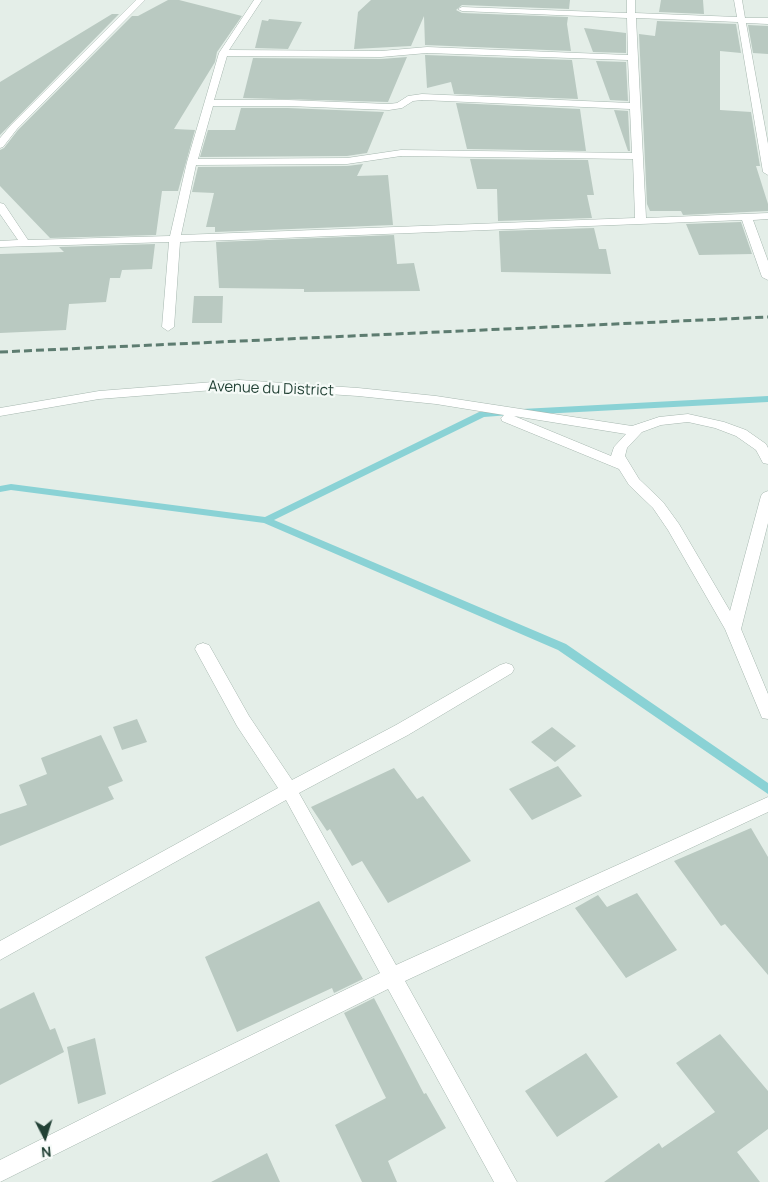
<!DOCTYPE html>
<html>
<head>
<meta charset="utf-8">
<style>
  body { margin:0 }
  #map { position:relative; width:768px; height:1182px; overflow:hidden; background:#e4eee8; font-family:Manrope,sans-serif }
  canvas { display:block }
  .north { position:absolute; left:20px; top:1112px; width:50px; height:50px; -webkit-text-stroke:4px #f5faf7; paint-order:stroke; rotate:175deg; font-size:14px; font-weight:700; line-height:20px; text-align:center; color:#224135 }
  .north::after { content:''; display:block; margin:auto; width:18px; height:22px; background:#224135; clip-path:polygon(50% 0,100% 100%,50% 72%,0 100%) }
</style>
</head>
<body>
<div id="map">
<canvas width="768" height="1182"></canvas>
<div class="north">N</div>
</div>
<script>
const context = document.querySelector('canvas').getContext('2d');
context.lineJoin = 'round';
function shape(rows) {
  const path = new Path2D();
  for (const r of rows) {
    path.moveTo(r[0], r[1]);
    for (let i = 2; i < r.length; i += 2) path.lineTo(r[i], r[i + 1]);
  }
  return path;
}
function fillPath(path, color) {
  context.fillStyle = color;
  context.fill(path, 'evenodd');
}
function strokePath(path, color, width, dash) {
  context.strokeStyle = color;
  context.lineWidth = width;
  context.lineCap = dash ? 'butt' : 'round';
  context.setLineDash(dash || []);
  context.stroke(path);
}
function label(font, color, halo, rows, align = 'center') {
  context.font = font + ' Manrope,sans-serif';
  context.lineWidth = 4.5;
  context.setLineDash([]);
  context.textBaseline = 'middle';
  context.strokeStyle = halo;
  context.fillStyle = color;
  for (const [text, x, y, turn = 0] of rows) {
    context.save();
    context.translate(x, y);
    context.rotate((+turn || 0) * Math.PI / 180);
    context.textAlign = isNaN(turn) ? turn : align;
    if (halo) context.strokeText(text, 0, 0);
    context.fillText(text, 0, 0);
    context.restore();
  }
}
const stream = shape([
  [768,396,768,402,522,415,518,412,522,409,768,396],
  [507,410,510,411,511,413,510,415,484,417,274,520,566,644,768,783,768,794,558,650,264,523,11,490,0,492,0,486,11,484,265,517,479,412,507,410]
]);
const building = shape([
  [168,0,179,0,242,16,217,52,215,62,174,129,195,130,178,191,162,191,156,235,50,238,0,186,0,150,4,148,18,130,132,16,138,16],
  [371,0,570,0,569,9,462,5,456,10,462,13,568,17,567,24,571,51,425,45,424,16,411,46,354,49,358,12],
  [661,0,703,0,704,14,659,12],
  [112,14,119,14,0,135,0,82],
  [269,19,302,22,288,49,255,48,262,20,268,21],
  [657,21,736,24,741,53,720,51,720,110,751,112,760,166,756,166,768,204,768,211,683,215,681,211,650,211,647,204,639,34,655,36],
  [748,25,768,26,768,54,753,53],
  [584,28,626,33,626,53,593,52],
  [425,55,572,60,578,99,454,94,451,82,427,88],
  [407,57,388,102,243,98,253,58,381,59],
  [596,61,626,62,628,101,610,100],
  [456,103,580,109,586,151,467,149],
  [241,108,288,108,384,112,367,153,347,156,200,157,208,130,235,130],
  [614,110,628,111,630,151,628,151],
  [470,159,588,160,594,195,587,195,592,218,498,221,497,189,477,189],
  [363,164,357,176,388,175,393,225,215,232,215,227,206,227,214,193,192,192,198,167,347,166],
  [741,222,752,254,699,255,686,224],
  [594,228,599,249,606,249,611,274,501,272,499,231],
  [394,235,397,264,414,263,420,291,304,292,304,289,219,288,216,242],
  [155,244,152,269,122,270,120,278,110,278,106,302,69,304,66,330,0,333,0,254,64,252,59,247],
  [194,296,223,296,222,323,192,323],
  [137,719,147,742,122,750,113,727],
  [552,727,576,746,555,762,531,742],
  [101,735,123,781,108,787,114,799,0,846,0,814,27,805,19,785,47,774,41,758],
  [558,766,582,796,532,820,509,789],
  [394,768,417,799,423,796,471,861,388,903,362,861,352,866,330,829,327,831,311,807],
  [751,828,768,857,768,975,725,924,721,926,674,861],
  [637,893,677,950,626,978,575,908,598,895,607,907],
  [319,901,363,979,334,993,332,988,237,1032,205,957],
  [34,992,50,1030,55,1028,64,1052,0,1085,0,1009],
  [374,998,424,1094,426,1093,446,1128,388,1161,397,1182,362,1182,335,1125,386,1098,344,1013],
  [720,1034,768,1091,768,1129,737,1152,760,1182,604,1182,659,1143,662,1148,715,1112,676,1063],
  [95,1038,106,1094,78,1104,67,1047],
  [586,1053,618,1097,557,1137,525,1091],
  [267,1153,280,1182,211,1182]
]);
const minor = shape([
  [136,0,145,0,17,129,3,147,0,148,0,138,11,125,136,0],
  [254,0,262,0,229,50,381,51,427,47,628,55,627,18,462,11,458,9,462,7,627,13,627,0,635,0,635,13,737,17,734,0,742,0,745,18,768,18,768,24,746,23,768,144,768,175,763,172,738,22,636,18,646,218,768,213,768,219,753,220,768,261,768,280,762,277,742,220,180,242,174,327,168,331,162,327,169,242,0,247,0,241,18,240,0,214,0,203,4,204,28,240,170,236,187,162,219,53,254,0],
  [427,53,628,60,630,103,422,94,408,96,397,103,389,104,288,100,214,100,227,56,381,57,427,53],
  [422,100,630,109,632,153,401,150,347,158,198,159,213,106,288,106,389,110,402,108,413,101,422,100],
  [401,156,633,159,635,218,181,235,196,165,347,164,401,156],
  [239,380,358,388,436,396,632,426,659,417,688,414,724,422,746,430,766,444,768,448,768,464,763,463,756,450,736,436,715,428,688,422,661,425,642,432,627,448,625,456,639,479,663,502,679,524,730,611,761,496,763,493,768,491,768,523,741,629,768,694,768,719,762,718,760,713,725,629,668,530,653,508,629,485,619,469,502,421,501,418,504,415,436,404,358,396,239,388,99,399,0,416,0,408,99,391,239,380],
  [514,416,626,434,614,447,611,456,514,416],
  [203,643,209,645,249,716,292,780,396,725,500,665,506,663,512,665,514,669,512,673,408,735,299,793,396,965,768,797,768,812,405,981,517,1182,494,1182,388,989,0,1182,0,1160,177,1071,380,973,286,800,0,960,0,941,278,788,237,726,195,649,197,645,203,643]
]);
const rail = shape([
  [0,352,768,317]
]);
const streetNames = [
  ["Avenue du District",271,389,2]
];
fillPath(stream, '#8ad2d5');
fillPath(building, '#b9c9c1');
strokePath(minor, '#a6b7af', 1);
fillPath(minor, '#fff');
strokePath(rail, '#5d7c70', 3, [8, 4]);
label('15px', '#224135', '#f5faf7', streetNames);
</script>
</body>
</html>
